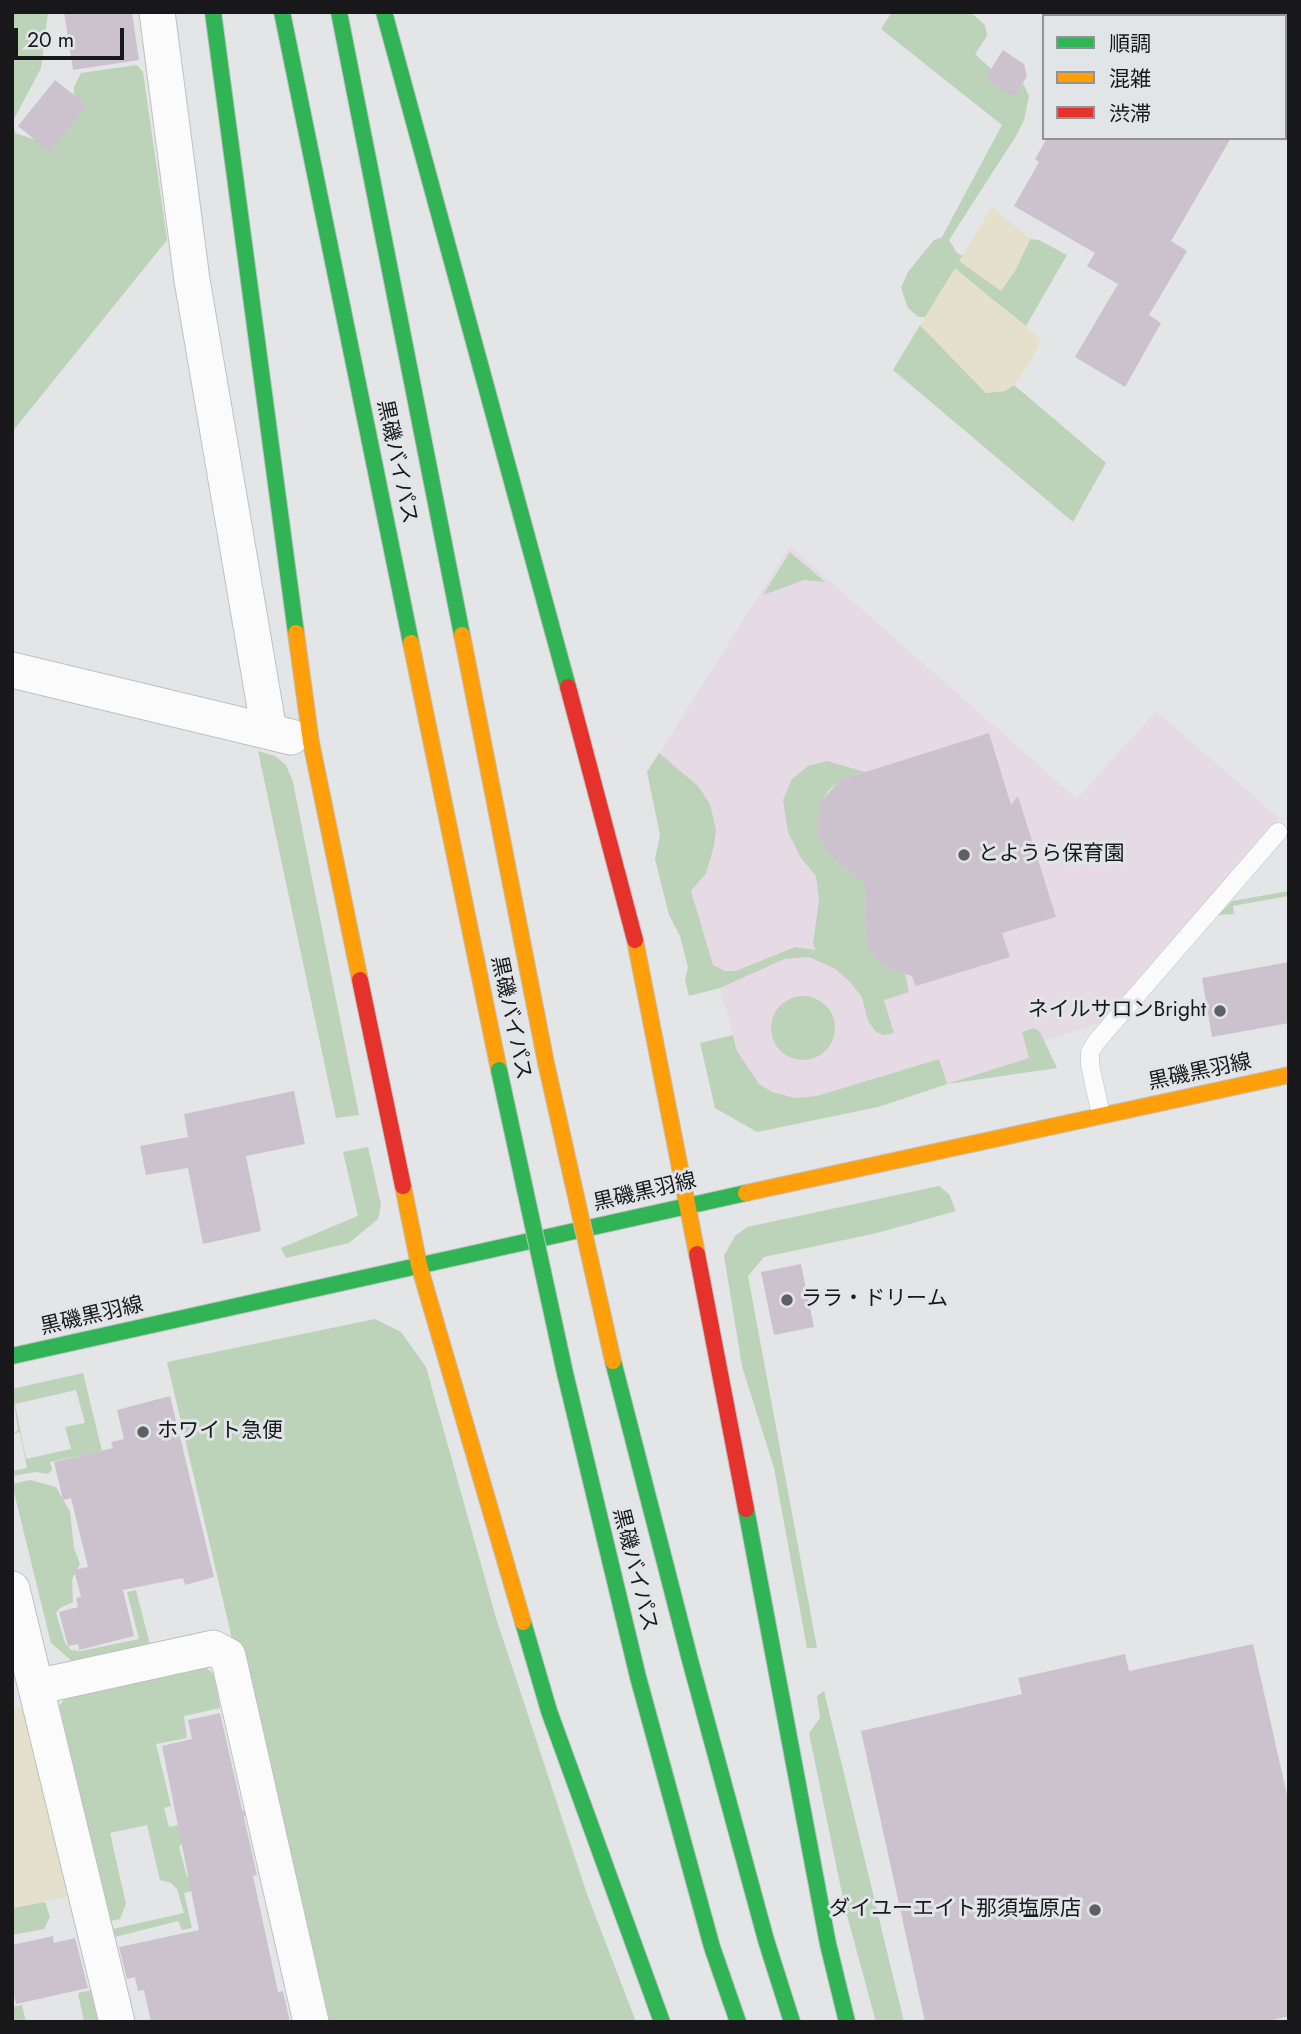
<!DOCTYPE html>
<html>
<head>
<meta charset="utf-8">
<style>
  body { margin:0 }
  #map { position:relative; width:1301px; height:2034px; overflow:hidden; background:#e3e5e7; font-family:Jost,"Noto Sans JP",sans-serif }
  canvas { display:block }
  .frame { position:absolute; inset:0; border:14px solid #18181a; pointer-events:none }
  .legend { position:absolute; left:1042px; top:14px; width:245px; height:126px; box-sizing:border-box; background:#e2e5e8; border:2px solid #919396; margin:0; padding:9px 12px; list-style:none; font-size:21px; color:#18181a }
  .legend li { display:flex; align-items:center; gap:14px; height:35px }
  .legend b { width:35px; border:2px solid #919396 }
  .scale { position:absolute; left:14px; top:28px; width:110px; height:32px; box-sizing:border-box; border:4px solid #18181a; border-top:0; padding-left:9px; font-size:21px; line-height:24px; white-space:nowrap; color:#18181a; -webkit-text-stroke:5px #e2e5e8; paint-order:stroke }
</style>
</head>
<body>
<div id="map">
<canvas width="1301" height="2034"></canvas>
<div class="frame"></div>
<ul class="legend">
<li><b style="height:9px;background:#30b455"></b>順調</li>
<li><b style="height:9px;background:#ff9f0a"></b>混雑</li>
<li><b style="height:9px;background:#e5322d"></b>渋滞</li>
</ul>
<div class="scale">20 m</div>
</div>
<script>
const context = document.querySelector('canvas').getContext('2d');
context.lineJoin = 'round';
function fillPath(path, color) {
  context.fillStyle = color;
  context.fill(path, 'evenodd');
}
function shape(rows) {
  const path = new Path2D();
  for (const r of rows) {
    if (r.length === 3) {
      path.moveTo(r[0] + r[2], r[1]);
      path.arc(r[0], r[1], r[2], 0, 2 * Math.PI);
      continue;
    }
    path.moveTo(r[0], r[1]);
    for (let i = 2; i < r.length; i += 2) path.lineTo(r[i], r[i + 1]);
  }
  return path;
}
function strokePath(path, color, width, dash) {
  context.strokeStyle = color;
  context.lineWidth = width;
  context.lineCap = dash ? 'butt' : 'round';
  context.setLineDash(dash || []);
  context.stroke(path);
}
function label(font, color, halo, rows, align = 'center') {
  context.font = font + ' Jost,"Noto Sans JP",sans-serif';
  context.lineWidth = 6;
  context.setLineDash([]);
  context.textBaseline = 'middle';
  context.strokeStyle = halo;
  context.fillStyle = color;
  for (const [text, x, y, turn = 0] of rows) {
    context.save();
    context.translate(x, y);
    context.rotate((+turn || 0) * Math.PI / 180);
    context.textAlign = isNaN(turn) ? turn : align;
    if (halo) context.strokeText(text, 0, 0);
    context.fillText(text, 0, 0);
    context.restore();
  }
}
const education = shape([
  [790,546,1077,799,1156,711,1280,819,1103,1022,1044,1041,1057,1068,947,1084,938,1059,757,1115,653,763]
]);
const green = shape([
  [12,12,48,12,41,68,13,121,15,133,48,144,75,107,74,87,81,73,137,65,143,72,167,240,12,432],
  [892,12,970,12,985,25,987,36,975,54,991,69,985,78,1014,96,1023,83,1029,96,1024,120,1016,136,949,240,957,253,969,259,1015,271,1030,239,1039,240,1067,255,1026,326,972,283,937,317,918,317,908,308,901,288,908,272,934,240,942,237,1002,125,881,29],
  [1153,12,1211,12,1209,16,1151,16],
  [920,325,986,393,1005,391,1014,385,1106,463,1073,522,893,370],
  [790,552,825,582,804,580,763,595],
  [258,751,275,756,286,765,293,782,359,1115,336,1118],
  [659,753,698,786,710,804,716,830,714,846,706,873,691,891,713,965,725,971,736,971,795,947,816,950,813,944,819,899,816,876,801,858,788,832,783,800,792,779,808,766,827,761,865,772,840,780,829,790,819,805,818,836,827,852,865,886,867,946,876,959,892,970,905,974,909,992,884,1000,894,1033,884,1035,876,1032,868,1021,862,997,850,982,834,968,809,957,784,959,720,988,689,996,685,980,688,967,680,936,669,915,655,859,660,835,647,772],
  [1289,891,1289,898,1288,896,1233,906,1234,914,1218,915,1232,901],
  [803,1028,32],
  [1034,1028,1040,1032,1057,1068,947,1084,878,1107,757,1132,715,1108,700,1043,733,1035,737,1051,759,1084,772,1092,795,1098,817,1096,939,1059,947,1084,1029,1058,1022,1032],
  [368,1147,381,1205,378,1219,349,1243,286,1258,281,1248,358,1216,343,1152],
  [939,1186,949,1194,956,1211,877,1233,764,1257,748,1276,817,1648,807,1648,774,1468,742,1366,724,1256,735,1236,747,1227],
  [375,1319,401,1332,426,1367,496,1618,587,1894,636,2022,322,2022,167,1362],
  [83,1373,102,1451,50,1462,52,1470,48,1474,35,1472,12,1476,12,1471,27,1468,20,1432,12,1434,18,1430,12,1389],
  [76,1390,85,1423,65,1427,71,1449,26,1459,15,1404],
  [30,1480,56,1487,70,1512,74,1548,80,1564,72,1579,73,1602,60,1608,56,1613,65,1643,71,1650,81,1651,139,1639,127,1592,136,1590,150,1645,73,1662,51,1643,12,1484],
  [200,1663,214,1674,220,1708,184,1716,187,1738,156,1744,171,1806,164,1808,169,1827,248,1810,249,1815,184,1831,186,1839,179,1847,187,1877,206,1887,184,1893,192,1928,182,1930,178,1921,115,1937,113,1929,184,1913,177,1889,171,1883,160,1880,147,1825,110,1833,126,1904,120,1919,110,1921,59,1706,71,1691],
  [824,1691,904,2022,876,2022,845,1908,809,1733,820,1718,817,1696],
  [45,1902,50,1917,44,1929,12,1935,12,1908],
  [92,1990,100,2022,84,2022,78,1993],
  [22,2005,26,2022,12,2022,12,2007]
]);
const sand = shape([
  [992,207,1030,239,1015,271,1001,291,959,261],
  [955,268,1041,340,1027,367,1014,385,1005,391,986,393,920,325],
  [26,1706,71,1896,12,1908,12,1709]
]);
const building = shape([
  [64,12,132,12,139,60,73,70],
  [1003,50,1024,64,1027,76,1014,97,985,78],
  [55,80,87,105,50,152,18,126],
  [1047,138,1231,138,1171,241,1187,251,1149,315,1161,323,1125,387,1075,357,1118,284,1087,266,1095,253,1014,206,1039,162,1035,159],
  [989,733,1011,805,1018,796,1056,917,1002,933,1010,957,916,986,912,976,892,970,876,959,867,946,865,886,827,852,818,836,819,804,840,780],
  [1289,962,1289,1023,1212,1037,1202,978],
  [294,1091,305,1144,246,1156,261,1231,203,1244,188,1168,146,1175,140,1146,188,1137,184,1114],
  [801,1264,814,1327,774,1335,761,1272],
  [170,1396,214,1577,185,1585,183,1578,123,1590,134,1636,79,1650,78,1644,68,1646,59,1612,78,1607,76,1598,81,1597,74,1570,88,1567,71,1498,63,1500,54,1462,113,1448,111,1442,124,1439,117,1410],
  [1253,1644,1289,1804,1289,2016,1264,2022,925,2022,861,1731,1022,1694,1018,1678,1125,1654,1129,1671],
  [220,1713,257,1875,253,1876,278,1992,283,1991,290,2022,151,2022,144,1990,138,1991,135,1977,127,1979,119,1947,199,1930,162,1746,192,1739,188,1720],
  [53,1936,54,1943,75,1938,88,1988,16,2004,12,1986,12,1945]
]);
const lane = shape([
  [1101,1115,1090,1065,1090,1052,1097,1041,1278,832]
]);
const street = shape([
  [157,12,192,280,269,731],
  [12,670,291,737],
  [12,1589,117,2022],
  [36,1687,213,1648,228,1656,311,2022]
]);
const fast = shape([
  [213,12,296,633],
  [282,12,411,643],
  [339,12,462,635],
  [384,12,568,687],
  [1241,12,1244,16],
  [1285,54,1289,57],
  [12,1356,746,1193],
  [613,1361,690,1660,766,1940,792,2022],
  [565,1373,638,1677,712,1947,738,2022],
  [746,1509,828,1944,847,2022],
  [523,1622,549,1711,662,2022]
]);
const slow = shape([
  [296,633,311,742,360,980],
  [462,635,546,1063],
  [411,643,499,1070],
  [635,940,697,1254],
  [403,1186,419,1265,523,1622],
  [746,1193,1289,1075]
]);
const jam = shape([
  [568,687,635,940],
  [360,980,403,1186],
  [697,1254,746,1509]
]);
const fastBridge = shape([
  [499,1070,565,1373]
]);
const slowBridge = shape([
  [546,1063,613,1361]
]);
const markers = [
  [964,855,7,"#5f6062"],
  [1220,1011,7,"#5f6062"],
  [787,1300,7,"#5f6062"],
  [143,1432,7,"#5f6062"],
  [1095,1910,7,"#5f6062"]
];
const streetNames = [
  ["黒磯バイパス",396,462,78],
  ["黒磯バイパス",510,1018,78],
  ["黒磯黒羽線",1200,1073,-12],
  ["黒磯黒羽線",645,1193,-13],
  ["黒磯黒羽線",92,1317,-13],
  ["黒磯バイパス",634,1570,76]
];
const poiNames = [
  ["とようら保育園",978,855],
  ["ネイルサロンBright",1206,1011,"right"],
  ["ララ・ドリーム",801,1300],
  ["ホワイト急便",157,1432],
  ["ダイユーエイト那須塩原店",1081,1910,"right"]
];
fillPath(education, '#e6dbe4');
fillPath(green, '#bcd2b9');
fillPath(sand, '#e4e0cc');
fillPath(building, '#ccc2ce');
strokePath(lane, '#bec0c1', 19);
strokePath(street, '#bec0c1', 37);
strokePath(fast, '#bec0c1', 18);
strokePath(slow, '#bec0c1', 18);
strokePath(jam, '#bec0c1', 18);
strokePath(lane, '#fbfbfb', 18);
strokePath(street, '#fbfbfb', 35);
strokePath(fast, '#30b455', 16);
strokePath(slow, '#ff9f0a', 16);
strokePath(jam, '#e5322d', 16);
strokePath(fastBridge, '#bec0c1', 18, []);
strokePath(slowBridge, '#bec0c1', 18, []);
strokePath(fastBridge, '#30b455', 16);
strokePath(slowBridge, '#ff9f0a', 16);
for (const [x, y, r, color] of markers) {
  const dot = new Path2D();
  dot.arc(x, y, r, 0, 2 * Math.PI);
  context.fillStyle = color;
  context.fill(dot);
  strokePath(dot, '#e2e5e8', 2.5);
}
label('21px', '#18181a', '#e2e5e8', streetNames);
label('21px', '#18181a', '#e2e5e8', poiNames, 'left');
</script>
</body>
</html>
